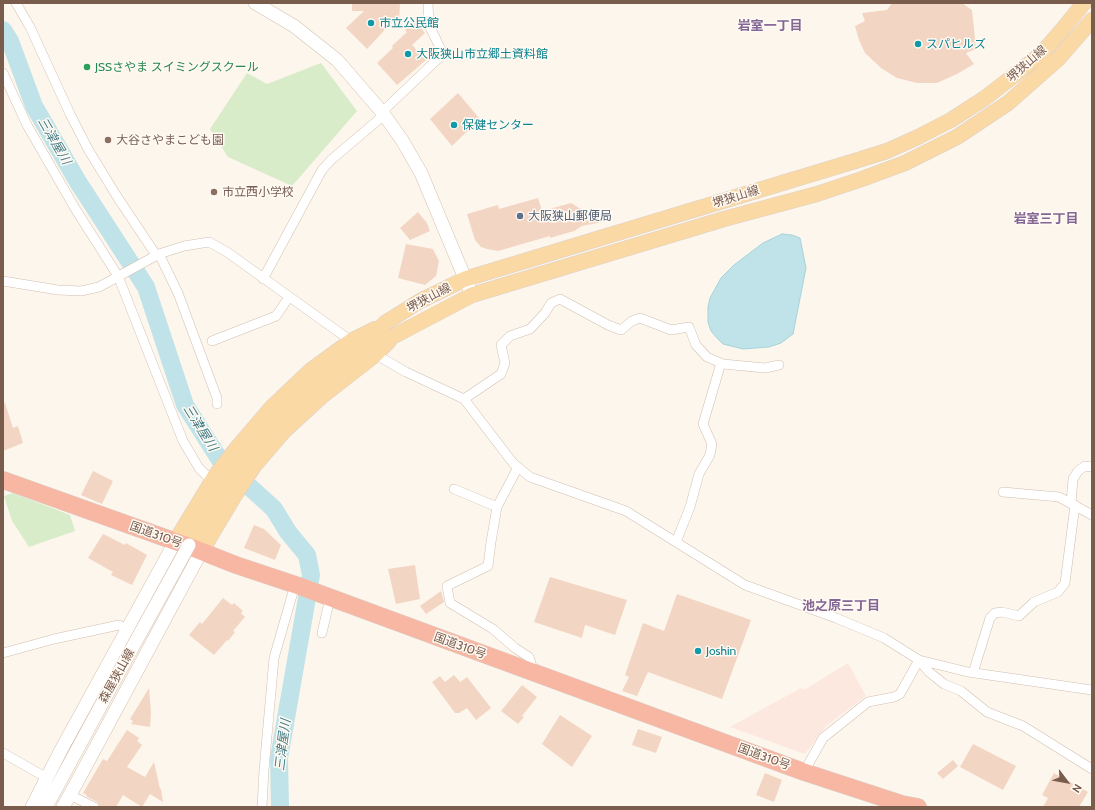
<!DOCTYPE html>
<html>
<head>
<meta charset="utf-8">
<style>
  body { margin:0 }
  #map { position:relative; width:1095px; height:810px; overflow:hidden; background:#fdf6ec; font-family:Cabin,sans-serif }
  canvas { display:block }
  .frame { position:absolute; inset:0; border:4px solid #7a5c4d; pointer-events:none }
  .north { position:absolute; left:1047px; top:762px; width:40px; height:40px; -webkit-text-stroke:3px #fffaf3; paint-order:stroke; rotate:122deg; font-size:11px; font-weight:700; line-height:16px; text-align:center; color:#7a5c4d }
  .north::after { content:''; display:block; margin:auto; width:14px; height:18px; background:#7a5c4d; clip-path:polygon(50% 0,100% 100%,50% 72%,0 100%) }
</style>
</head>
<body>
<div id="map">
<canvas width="1095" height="810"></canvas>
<div class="frame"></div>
<div class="north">N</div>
</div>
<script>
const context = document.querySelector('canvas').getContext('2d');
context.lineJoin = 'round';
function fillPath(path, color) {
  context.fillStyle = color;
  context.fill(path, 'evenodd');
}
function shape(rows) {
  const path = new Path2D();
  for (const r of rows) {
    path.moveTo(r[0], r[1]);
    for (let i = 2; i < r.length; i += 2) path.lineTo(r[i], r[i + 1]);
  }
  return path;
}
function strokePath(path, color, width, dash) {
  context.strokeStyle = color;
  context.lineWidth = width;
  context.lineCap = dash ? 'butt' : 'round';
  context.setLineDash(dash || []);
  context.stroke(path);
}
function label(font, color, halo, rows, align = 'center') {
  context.font = font + ' Cabin,"Noto Sans JP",sans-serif';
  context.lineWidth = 3;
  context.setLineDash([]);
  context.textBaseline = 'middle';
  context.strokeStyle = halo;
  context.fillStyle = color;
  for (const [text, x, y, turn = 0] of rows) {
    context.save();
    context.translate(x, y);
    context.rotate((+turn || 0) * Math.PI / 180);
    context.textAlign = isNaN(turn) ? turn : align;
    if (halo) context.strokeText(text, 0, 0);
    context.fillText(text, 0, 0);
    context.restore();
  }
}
const commercial = shape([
  [848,663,866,696,826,726,805,754,730,727,801,688,804,690]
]);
const green = shape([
  [321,63,357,111,292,186,228,157,210,129,247,73,267,84],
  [13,493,70,515,75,531,29,547,12,521,4,496]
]);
const water = shape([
  [782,234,792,235,800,238,806,268,793,334,781,343,769,347,743,349,723,344,717,338,711,331,708,322,708,307,710,298,721,278,734,265,763,243,782,234]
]);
const river = shape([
  [3,30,10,41,34,106,78,182,146,287,185,405,220,460,274,509,288,532,307,555,311,575,279,758,280,807]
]);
const building = shape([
  [352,3,400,3,399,23,395,19,367,49,346,28,364,11,352,11],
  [892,3,962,3,972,10,976,49,966,53,974,64,957,74,937,83,917,83,897,78,881,68,865,53,859,40,855,26,865,21,862,13,887,10],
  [415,21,425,33,412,45,426,60,397,85,377,63,393,48,392,46,407,32,405,30],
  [458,93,480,119,452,146,430,119],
  [538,198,542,211,571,203,602,222,582,226,574,231,550,238,550,236,498,251,487,249,481,247,475,240,467,214,498,205,499,209],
  [418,212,427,223,430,231,410,240,400,228],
  [406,244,433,249,439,261,436,276,425,285,398,278],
  [3,403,5,403,13,428,18,426,23,443,3,451],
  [93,471,113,481,102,504,81,495],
  [254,525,264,529,281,545,275,560,244,548],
  [103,534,125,545,126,543,147,555,132,585,111,575,113,572,88,558],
  [415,565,420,599,396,604,388,569],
  [550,577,627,600,615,635,585,625,582,638,534,622],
  [441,591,444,602,426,614,420,606],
  [677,594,751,620,722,699,648,672,637,696,622,691,629,677,625,675,643,623,664,631],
  [223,598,232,605,234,603,243,611,241,613,245,617,233,631,235,632,228,641,227,640,214,655,189,635,200,622,202,624],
  [454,675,460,682,467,677,491,708,476,720,467,708,459,713,455,713,432,682,440,676,445,682],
  [522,685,537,697,522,716,524,717,518,724,501,711],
  [149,688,151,713,150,727,131,724,133,721,130,719],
  [560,715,592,736,572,767,542,744],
  [638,729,662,737,656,753,632,745],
  [127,730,139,738,137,741,142,745,127,767,145,777,154,762,160,789,161,789,163,802,150,794,142,807,123,795,116,807,100,807,97,802,86,796,87,795,83,793,103,759,107,761],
  [973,744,1016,766,1003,790,960,767],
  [953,760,958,766,943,779,937,773],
  [765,773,782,780,774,802,756,795],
  [1054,773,1088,792,1079,807,1043,807,1048,798,1042,795]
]);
const street = shape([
  [16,3,30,27,70,114,88,149,116,195,156,255],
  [3,73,27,125,76,210,118,276,183,441,199,468,212,481],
  [382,112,443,54,429,25,428,3],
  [159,254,178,293,217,398,217,404],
  [263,279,322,170,331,160,384,115],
  [3,281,58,290,81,291,99,287,159,254,184,246,209,242,227,252,354,343],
  [212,341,276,316,289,297],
  [373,353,406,372,464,399,513,463,530,477,626,511,745,585,836,618,884,638,919,660,968,672,1092,690],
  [464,399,501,374,505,363,501,345,510,336,530,329,545,313,551,303,560,299,608,325,621,330,632,321,640,318,671,330,689,327,696,345,707,357,723,364,765,368,779,365],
  [518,467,497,507,491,542,488,566,447,586,450,603,493,629,515,648,529,657,534,673],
  [454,489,497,507],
  [1003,492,1059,497,1092,515],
  [1071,503,1073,479,1078,471,1085,466,1092,467],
  [676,542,690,507,699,474,710,455,712,444,703,424,721,363],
  [322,633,330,598],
  [3,653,54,639,119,625,128,629],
  [919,660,929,672,944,684,961,691,987,712,1023,726,1092,769],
  [973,673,990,618,995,613,1002,612,1019,616,1034,602,1058,592,1065,583,1075,505],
  [3,753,47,778],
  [804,772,823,738,868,702,894,697,900,694,919,660],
  [70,795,94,807],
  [262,807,264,770,274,658,295,585]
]);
const secondary = shape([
  [255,3,294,26,337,60,382,112,402,140,421,173,472,295],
  [32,807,61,750,175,542],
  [46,807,131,650],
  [63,807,77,782,201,552]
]);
const primary = shape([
  [366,347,394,336,472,295,724,219,817,194,862,179,905,163,957,137,1008,103,1058,59,1092,20],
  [175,542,215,476,236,449,272,407,311,370,351,341,375,329],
  [189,545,230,478,263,434,283,414,311,389,363,348,385,323,420,301,465,279,855,161,887,151,918,137,951,120,985,98,1016,74,1041,54,1062,30,1084,3],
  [201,552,235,495,254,466,284,431,321,397,375,355,389,341]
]);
const highway = shape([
  [3,480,188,546,236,565,299,586,804,772,902,804,918,807]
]);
const secondaryBridge = shape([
  [131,650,189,545]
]);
const markers = [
  [371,23,4,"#0f9aa8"],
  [918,44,4,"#0f9aa8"],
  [408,54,4,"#0f9aa8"],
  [87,67,4,"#2e9e5b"],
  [454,125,4,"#0f9aa8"],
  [108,140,4,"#8d6e63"],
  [214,192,4,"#8d6e63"],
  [520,216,4,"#5c6f8a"],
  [698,651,4,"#0f9aa8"]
];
const cultureNames = [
  ["市立公民館",379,23],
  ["スパヒルズ",926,44],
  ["大阪狭山市立郷土資料館",416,54],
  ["保健センター",462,125],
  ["Joshin",706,651]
];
const streetNames = [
  ["堺狭山線",1027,64,-41],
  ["堺狭山線",736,197,-17],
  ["堺狭山線",429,298,-28],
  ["国道310号",156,535,20],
  ["国道310号",460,646,20],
  ["森屋狭山線",117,676,-61],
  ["国道310号",764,757,20]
];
const leisureNames = [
  ["JSSさやま スイミングスクール",95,67]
];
const educationNames = [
  ["大谷さやまこども園",116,140],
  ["市立西小学校",222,192]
];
const serviceNames = [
  ["大阪狭山郵便局",528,216]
];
const neighbourhoodNames = [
  ["岩室一丁目",770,26],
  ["岩室三丁目",1046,219],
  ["池之原三丁目",841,606]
];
const waterNames = [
  ["三津屋川",54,141,60],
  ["三津屋川",200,428,58],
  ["三津屋川",283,745,-83]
];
fillPath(commercial, '#fde8e0');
fillPath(green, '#d8ecc9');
fillPath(water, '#bfe3e8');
strokePath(water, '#a5d3da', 1);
strokePath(river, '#bfe3e8', 18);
fillPath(building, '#f3d5c3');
strokePath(street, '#d1beb0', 10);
strokePath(secondary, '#d6c0b0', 14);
strokePath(primary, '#dad1cd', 16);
strokePath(highway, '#dad1cd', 18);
strokePath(street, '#fff', 9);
strokePath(secondary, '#fff', 13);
strokePath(primary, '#fbd9a5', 15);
strokePath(highway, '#f7b7a3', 17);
strokePath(secondaryBridge, '#d6c0b0', 14, []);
strokePath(secondaryBridge, '#fff', 13);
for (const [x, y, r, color] of markers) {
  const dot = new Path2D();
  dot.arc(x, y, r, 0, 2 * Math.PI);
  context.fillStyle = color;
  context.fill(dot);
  strokePath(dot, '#fffaf3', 1.5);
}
label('12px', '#0d838f', '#fffaf3', cultureNames, 'left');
label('12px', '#7a5c4d', '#fffaf3', streetNames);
label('12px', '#27864d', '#fffaf3', leisureNames, 'left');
label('12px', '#785e54', '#fffaf3', educationNames, 'left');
label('12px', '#4e5e75', '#fffaf3', serviceNames, 'left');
label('bold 13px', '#846695', '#fffaf3', neighbourhoodNames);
label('italic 13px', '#437c86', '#fffaf3', waterNames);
</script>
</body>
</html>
